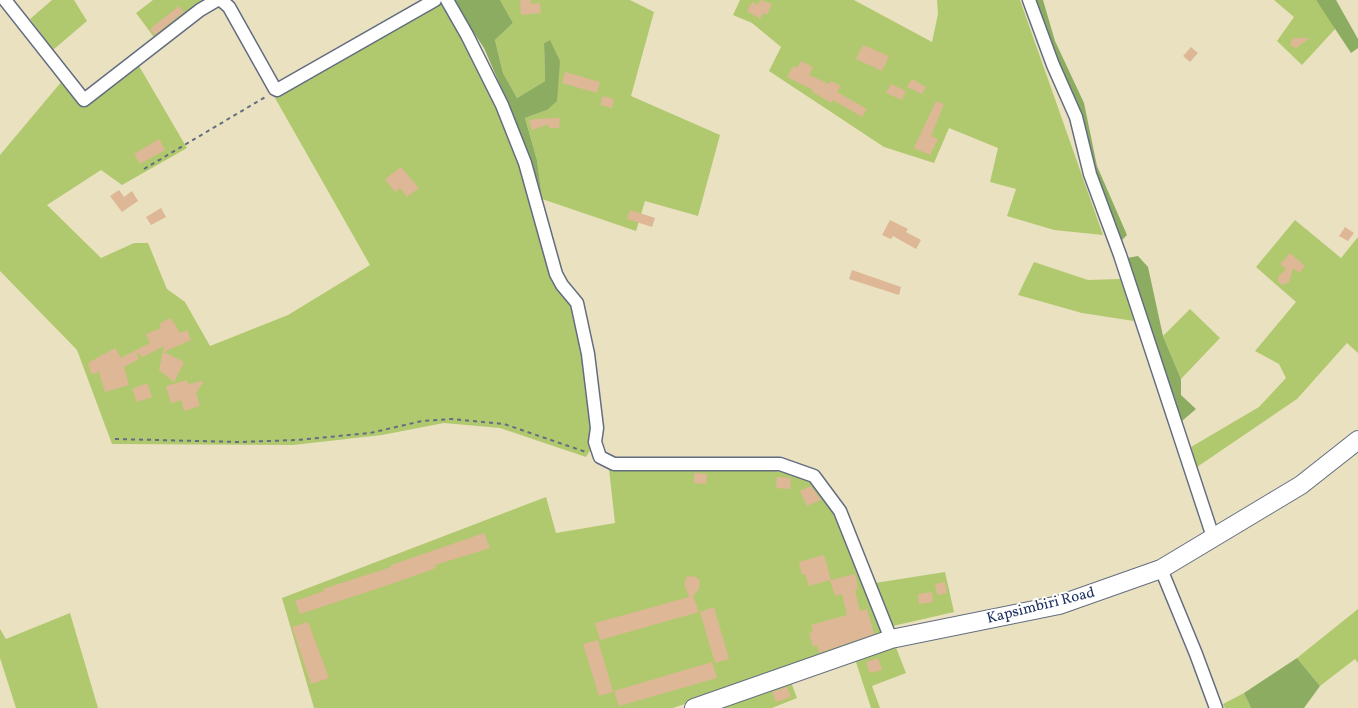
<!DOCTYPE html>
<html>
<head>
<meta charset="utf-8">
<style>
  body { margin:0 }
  canvas { display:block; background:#eae1c0 }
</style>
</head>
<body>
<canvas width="1358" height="708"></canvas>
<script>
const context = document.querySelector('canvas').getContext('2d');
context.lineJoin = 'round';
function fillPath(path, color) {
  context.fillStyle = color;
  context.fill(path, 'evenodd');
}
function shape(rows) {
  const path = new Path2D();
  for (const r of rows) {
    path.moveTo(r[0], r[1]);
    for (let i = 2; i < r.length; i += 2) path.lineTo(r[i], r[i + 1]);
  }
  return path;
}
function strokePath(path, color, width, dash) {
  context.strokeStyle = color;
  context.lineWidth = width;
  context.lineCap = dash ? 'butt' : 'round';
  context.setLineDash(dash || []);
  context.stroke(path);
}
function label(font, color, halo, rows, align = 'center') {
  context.font = font + ' Vollkorn,serif';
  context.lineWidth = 4;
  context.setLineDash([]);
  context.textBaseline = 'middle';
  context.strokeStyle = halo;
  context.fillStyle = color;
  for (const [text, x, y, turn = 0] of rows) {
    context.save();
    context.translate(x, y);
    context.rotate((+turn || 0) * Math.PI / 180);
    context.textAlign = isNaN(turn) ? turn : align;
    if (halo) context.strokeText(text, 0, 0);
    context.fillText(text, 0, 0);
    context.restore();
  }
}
const green = shape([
  [52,0,74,0,87,21,53,50,30,19],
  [153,0,207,0,156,40,136,13],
  [500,0,630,0,654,12,631,96,720,135,698,216,645,201,636,231,542,199,537,160,525,118,547,110,550,40,544,43,545,81,517,98,503,73,495,40,513,23],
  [740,0,854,0,932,42,938,14,937,0,1020,0,1103,235,1054,230,1007,216,1016,189,990,182,998,148,949,128,934,163,884,147,769,71,781,47,752,23,733,15],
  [1274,0,1316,0,1336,28,1302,65,1277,41,1294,17],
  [442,2,465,40,510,137,555,283,574,307,587,378,591,449,586,457,500,428,444,423,382,435,293,445,112,444,77,350,0,271,0,155,62,81,84,108,139,66,187,148,122,185,101,170,47,205,101,258,134,243,148,243,167,289,185,302,210,346,288,315,370,265,275,98],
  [1295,220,1341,258,1358,237,1358,353,1347,343,1297,399,1197,467,1191,447,1259,407,1286,378,1279,364,1255,351,1296,302,1256,267],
  [1034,262,1088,280,1121,279,1134,321,1082,313,1018,295],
  [1190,309,1220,338,1181,379,1163,336],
  [676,466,775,471,803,475,818,484,828,501,884,636,673,708,314,708,282,598,546,497,556,533,615,523,609,469],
  [945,572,954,612,893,626,875,583],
  [1358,609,1358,663,1355,659,1320,686,1297,658],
  [70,613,98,708,16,708,0,658,0,629,6,639],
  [895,645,906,673,872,686,880,708,871,708,855,659],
  [791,682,797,698,772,708,714,708],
  [1244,693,1251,708,1225,708,1223,704]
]);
const forest = shape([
  [452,0,500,0,513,23,495,40,503,73,517,98,545,81,544,43,550,40,560,61,557,101,547,110,525,118,537,160,542,199,516,122,484,48],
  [1035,0,1043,0,1055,41,1084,103,1097,166,1127,235,1121,241,1057,68],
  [1316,0,1336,0,1358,39,1358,48,1351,53],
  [1138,256,1148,267,1163,336,1181,379,1181,395,1196,409,1182,421,1127,258],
  [1297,658,1320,686,1304,708,1251,708,1244,693]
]);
const building = shape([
  [520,0,531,0,531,4,540,3,541,13,521,15],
  [760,0,772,4,767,15,763,13,760,19,747,11,752,2,758,5],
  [179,6,184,12,155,35,150,29],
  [1294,38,1310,38,1296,48,1291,46,1291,41],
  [863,45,889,56,882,71,856,59],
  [1191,47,1198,53,1190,62,1183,56],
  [801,61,813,67,809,75,829,84,831,81,841,86,837,92,867,109,862,117,833,100,832,103,812,92,813,90,787,77,793,66,797,68],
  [565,72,600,82,597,93,562,83],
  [912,79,926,87,922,94,907,87],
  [891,84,906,91,902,100,886,93],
  [603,96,614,99,612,108,600,105],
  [936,101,944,104,931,136,938,139,930,155,914,148],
  [560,118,559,128,549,128,549,124,532,130,529,121,534,119],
  [159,139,165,150,140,164,134,154],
  [401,167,419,188,407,197,400,188,395,192,385,179],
  [119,190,124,197,132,191,138,201,122,212,110,196],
  [161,208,166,217,151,225,146,217],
  [630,210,655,218,652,227,627,219],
  [890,220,908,229,906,232,921,240,916,249,893,236,891,239,882,235],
  [1345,227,1354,233,1348,241,1339,236],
  [1290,253,1305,266,1299,273,1293,268,1289,282,1282,285,1278,281,1278,277,1286,269,1280,264],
  [852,270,901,287,899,295,849,279],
  [171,318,180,333,187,330,191,340,164,352,184,362,174,382,159,370,164,346,143,357,136,352,139,359,124,367,129,385,105,392,99,372,91,374,88,363,115,348,121,358,150,343,146,334,161,328,159,324],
  [187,380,188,384,204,381,196,393,200,406,184,411,181,400,171,403,166,386],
  [147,383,152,397,137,402,132,389],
  [694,473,707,474,706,484,694,483],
  [777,477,791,478,790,489,776,488],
  [811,486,821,500,807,506,800,491],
  [484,533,490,548,435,565,436,568,397,582,300,614,295,601,324,591,323,589,391,567,391,565],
  [824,555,831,580,855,574,858,589,855,590,860,611,867,609,874,634,819,653,817,645,813,647,809,633,813,632,811,625,847,615,842,594,835,596,830,580,809,586,805,574,802,575,799,562],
  [687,576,696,577,700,581,699,589,693,596,699,612,600,640,595,623,689,597,684,584],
  [945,582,947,593,937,595,935,584],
  [932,592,933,602,919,604,918,594],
  [714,607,729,659,715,663,700,612],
  [308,622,329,678,311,684,292,627],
  [598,640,613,692,599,696,583,644],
  [878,658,882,670,870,673,866,662],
  [712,662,717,678,619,706,614,691],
  [787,687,791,697,776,702,772,692]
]);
const path = shape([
  [144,169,267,96],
  [115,439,240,442,297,440,370,433,422,421,451,419,504,424,586,452]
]);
const street = shape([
  [5,0,84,100,200,10,217,0],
  [221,0,229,7,275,89,277,90,435,0],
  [447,0,467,35,502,105,525,163,556,274,562,285,577,303,588,354,597,428,595,442,600,457,614,464,780,464,814,476,840,511,891,639],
  [1029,0,1053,65,1076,117,1090,174,1120,255,1213,537],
  [1161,569,1196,654,1216,708]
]);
const secondary = shape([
  [694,708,891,639,1059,605,1161,569,1301,485,1358,440]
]);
const streetNames = [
  ["Kapsimbiri Road",1041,607,-14]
];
fillPath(green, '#b1c96e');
fillPath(forest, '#8cad61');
fillPath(building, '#ddb796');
strokePath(street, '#636d80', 15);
strokePath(secondary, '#636d80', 20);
strokePath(path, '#636d80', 2, [4, 4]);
strokePath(street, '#fff', 12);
strokePath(secondary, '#fff', 18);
label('15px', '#1b2f5e', '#fff', streetNames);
</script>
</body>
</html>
